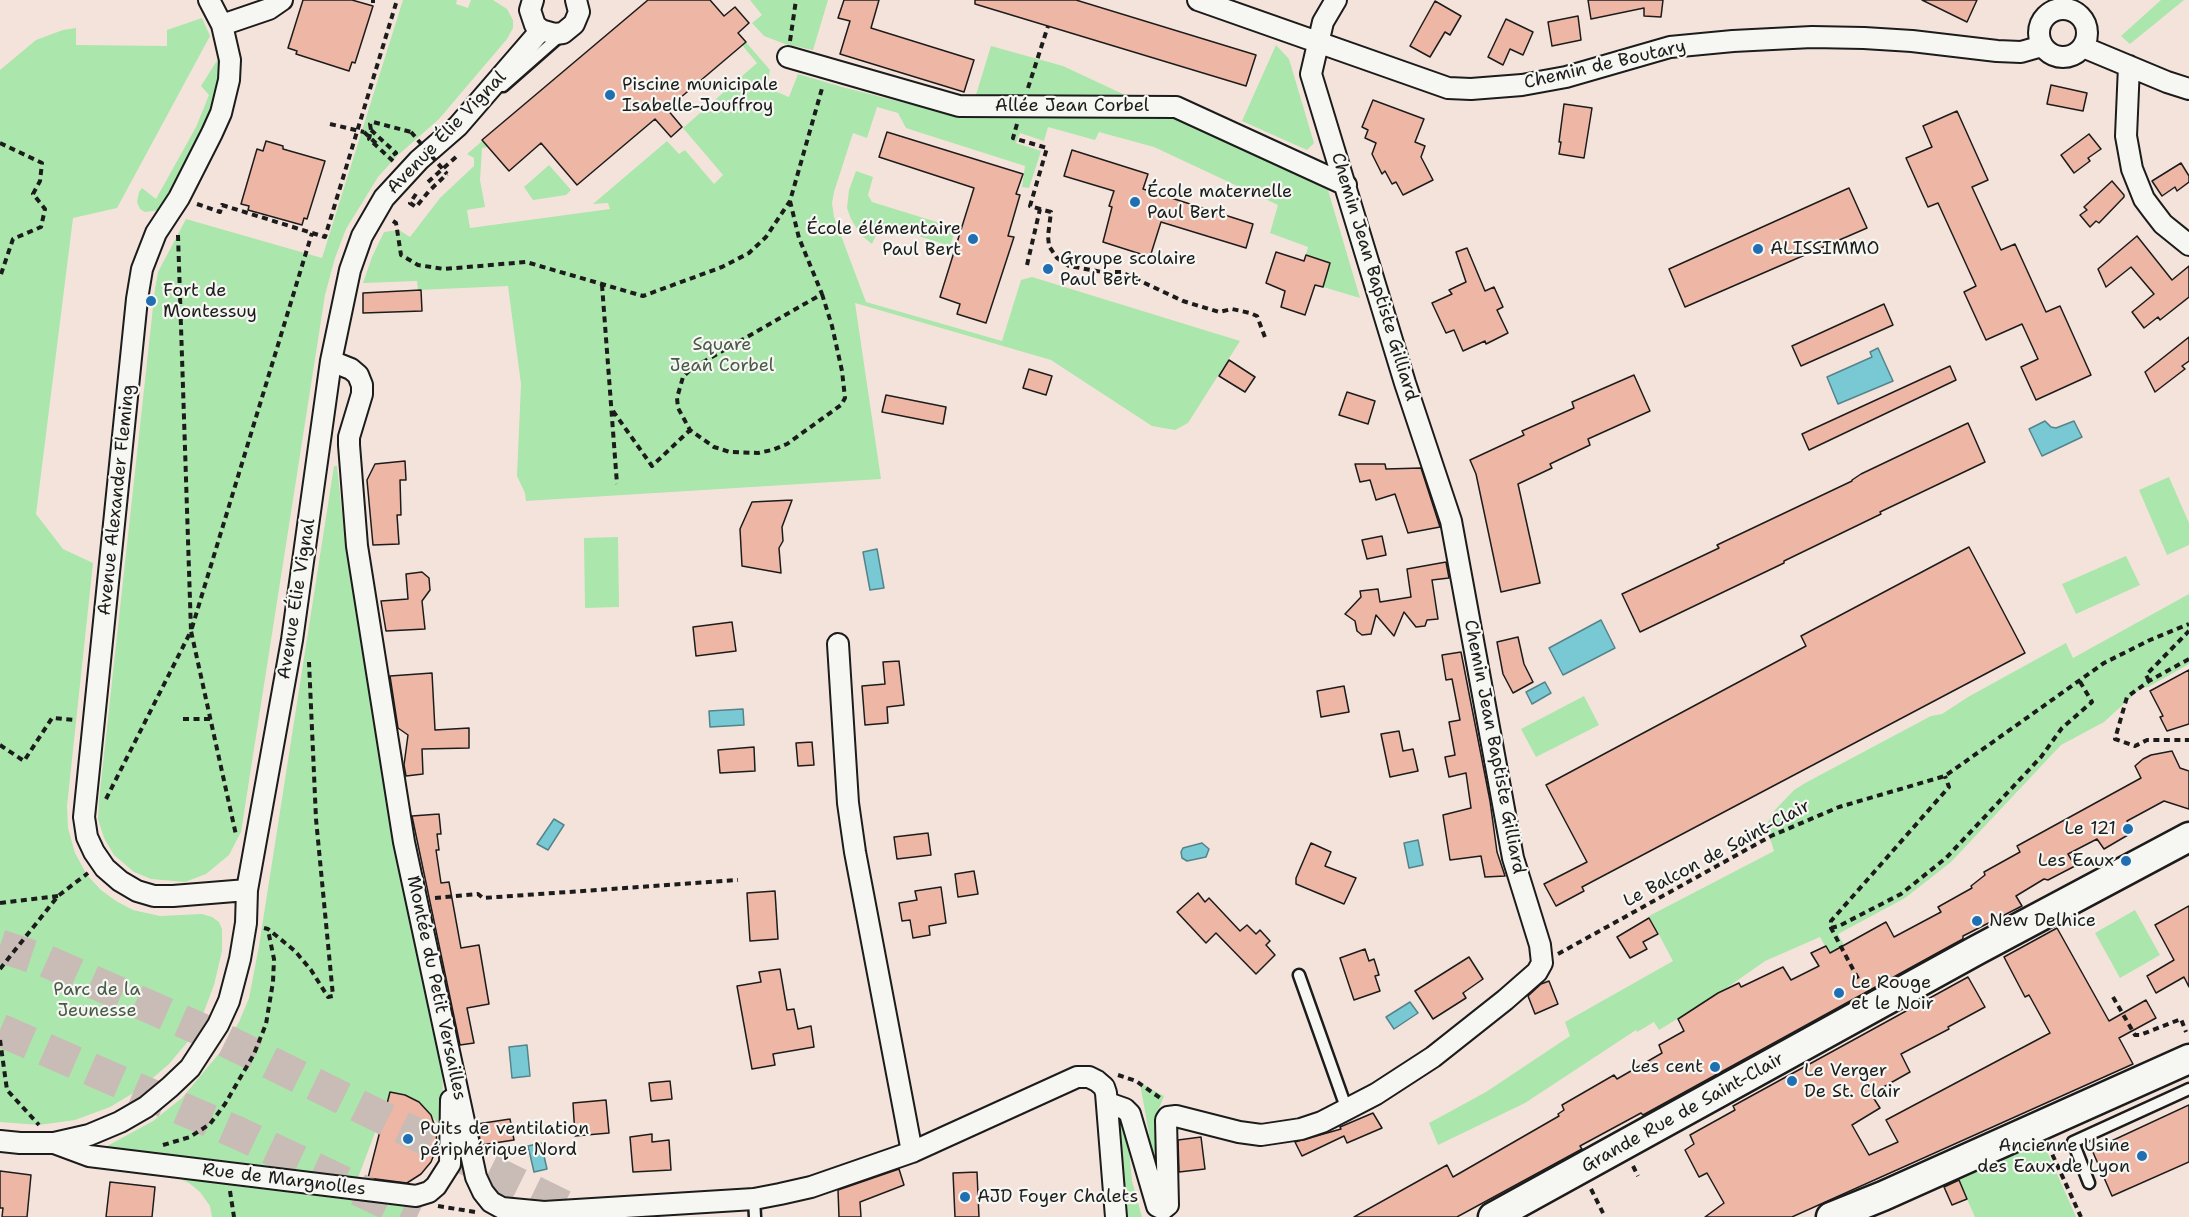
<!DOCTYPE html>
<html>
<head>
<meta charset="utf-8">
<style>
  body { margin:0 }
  canvas { display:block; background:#f4e3db }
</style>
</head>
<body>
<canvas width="2189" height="1217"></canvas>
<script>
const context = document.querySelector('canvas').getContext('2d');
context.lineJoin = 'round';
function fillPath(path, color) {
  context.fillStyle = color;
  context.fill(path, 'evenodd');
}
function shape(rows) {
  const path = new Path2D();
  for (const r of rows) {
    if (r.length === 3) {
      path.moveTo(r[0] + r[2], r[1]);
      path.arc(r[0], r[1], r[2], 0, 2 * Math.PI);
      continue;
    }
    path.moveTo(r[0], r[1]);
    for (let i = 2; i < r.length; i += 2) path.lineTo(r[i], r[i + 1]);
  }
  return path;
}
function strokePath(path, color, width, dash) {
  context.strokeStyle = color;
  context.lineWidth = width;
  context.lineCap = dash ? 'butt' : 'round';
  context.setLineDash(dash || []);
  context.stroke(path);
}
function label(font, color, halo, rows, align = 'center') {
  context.font = font + ' "Shantell Sans",sans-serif';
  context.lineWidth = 4.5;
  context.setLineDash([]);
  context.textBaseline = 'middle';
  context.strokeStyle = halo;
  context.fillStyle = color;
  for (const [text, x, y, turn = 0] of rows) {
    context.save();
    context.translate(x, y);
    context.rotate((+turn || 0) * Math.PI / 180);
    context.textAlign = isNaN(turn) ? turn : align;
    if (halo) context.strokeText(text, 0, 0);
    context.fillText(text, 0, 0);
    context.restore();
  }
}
const green = shape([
  [403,0,457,0,456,4,468,8,471,0,493,0,507,9,513,20,513,28,507,39,439,119,397,156,378,177,346,229,335,258,325,295,241,832,229,855,206,874,185,882,151,879,134,872,114,855,104,838,98,819,99,800,155,289,158,272,186,219,322,258],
  [648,0,710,0,724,16,735,7,749,23,738,33,770,70,767,88,789,97,798,74,842,87,956,116,958,111,971,111,991,46,1063,66,1328,190,1360,298,1323,287,1330,263,1306,255,1308,247,1270,233,1278,205,1154,147,1099,132,1095,140,1048,127,1044,141,1020,133,1016,143,1041,151,1029,188,1022,187,1025,166,912,130,906,128,898,113,877,107,867,138,853,133,834,192,832,203,834,217,866,302,1002,341,1021,280,1032,277,1240,341,1188,423,1175,430,1152,426,1051,360,855,303,881,479,526,501,525,493,517,476,521,384,508,286,418,290,417,281,363,283,372,257,384,232,399,230,410,237,440,198,474,166,474,158,467,154],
  [742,45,757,63,683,128,723,175,714,184,685,150,679,154,667,141,593,204,608,203,610,209,470,228,467,210,485,207,480,180,482,148,489,147,509,171,541,143,577,185,655,120,671,137,682,127,667,109],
  [750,0,828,0,813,50,785,44,764,36,752,23,762,15],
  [2161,0,2184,0,2130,44,2121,36],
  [202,18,210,36,117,208,73,218,36,514,63,549,93,563,67,806,68,828,75,853,87,875,101,890,116,901,133,910,160,916,202,914,212,917,219,922,222,929,222,951,214,985,200,1022,190,1039,169,1064,140,1089,110,1107,75,1120,39,1125,0,1122,0,70,36,40,63,30,76,28,76,45,167,46,167,30],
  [1276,45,1289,59,1314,143,1307,150,1242,121],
  [218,59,218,82,215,97,202,131,160,210,145,212,140,209,137,202,139,192,142,188,156,199,196,127,209,95,201,86],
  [549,165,571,190,566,195,533,200,524,187],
  [856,171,873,177,868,195,872,202,956,228,950,246,881,224,872,244,861,235,851,219,847,208,849,190],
  [334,466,337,466,346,550,359,610,394,848,442,1063,444,1130,419,1102,405,1095,390,1093,356,1183,98,1151,153,1121,182,1098,222,1050,239,1022,249,998,259,946],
  [2169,477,2189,523,2189,545,2167,555,2139,490],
  [618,537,619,607,585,608,584,538],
  [2126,556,2140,585,2076,614,2062,584],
  [2189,594,2189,664,2148,687,2141,688,2104,722,2061,745,1951,862,1905,898,1838,934,1869,990,1854,999,1820,937,1765,961,1718,994,1659,1030,1654,1022,1637,1032,1636,1030,1525,1103,1438,1145,1429,1123,1486,1092,1570,1036,1565,1022,1673,961,1649,916,1774,851,1766,826,1774,811,1794,790,1807,782,1931,716,1942,714,1968,697,2066,643,2073,658],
  [1584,696,1599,725,1536,757,1521,729],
  [2135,910,2160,955,2120,978,2095,933],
  [1140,1083,1164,1096,1155,1118,1163,1190,1159,1191],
  [1121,1117,1126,1120,1132,1181,1142,1217,1125,1217,1118,1120],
  [2042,1140,2076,1217,1975,1217,1957,1177],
  [175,1177,252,1188,418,1208,417,1217,212,1217,210,1206,200,1192,189,1183]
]);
const water = shape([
  [1878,348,1893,381,1838,404,1827,377,1872,357,1870,352,1878,348],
  [2045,421,2051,427,2056,428,2074,421,2082,437,2042,456,2029,429,2045,421],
  [877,549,884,588,870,590,863,552,877,549],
  [1601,620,1615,648,1563,675,1549,648,1601,620],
  [1545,682,1551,693,1532,704,1526,692,1545,682],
  [743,709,744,725,710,727,709,711,743,709],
  [554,819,564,825,548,850,537,844,554,819],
  [1418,840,1423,865,1409,868,1404,843,1418,840],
  [1202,843,1209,849,1206,857,1187,861,1182,858,1181,852,1183,848,1202,843],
  [1410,1002,1418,1013,1394,1029,1386,1017,1410,1002],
  [527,1045,530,1076,512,1078,509,1047,527,1045],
  [541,1143,547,1169,534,1172,528,1146,541,1143]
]);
const building = shape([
  [303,0,352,0,373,6,355,63,352,62,349,71,296,54,297,51,288,48,303,0],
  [648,0,710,0,724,16,735,7,749,23,738,33,746,42,667,109,682,127,671,137,655,119,577,185,541,143,509,171,482,140,648,0],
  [844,0,879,0,871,28,974,60,964,92,840,54,850,21,838,18,844,0],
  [975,0,1076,0,1256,55,1246,86,975,4,975,0],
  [1588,0,1663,0,1661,17,1644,16,1644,8,1591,19,1588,0],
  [1922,0,1977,0,1967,22,1922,0],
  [1435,1,1461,16,1450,35,1445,32,1430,57,1410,46,1435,1],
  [1578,16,1581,40,1552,46,1548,22,1578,16],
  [1506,19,1533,32,1523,55,1510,49,1503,65,1488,57,1506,19],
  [2051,85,2087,93,2083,111,2047,104,2051,85],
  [1373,100,1424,119,1415,142,1425,146,1421,157,1433,180,1403,195,1396,182,1392,184,1385,171,1382,174,1372,154,1376,143,1365,138,1368,130,1362,127,1373,100],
  [1564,104,1592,108,1584,158,1559,154,1561,142,1559,142,1564,104],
  [1957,111,1988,180,1972,187,2001,250,2015,244,2046,312,2060,306,2091,375,2036,400,2021,367,2038,359,2022,324,1986,340,1964,292,1976,286,1938,203,1928,207,1906,158,1932,147,1923,126,1957,111],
  [887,132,1023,174,1016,194,1020,195,1008,236,1014,237,986,323,957,314,960,304,940,297,974,188,879,157,887,132],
  [2089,134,2101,149,2088,158,2090,161,2074,173,2061,155,2089,134],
  [266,141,283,146,283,149,325,161,307,219,304,218,302,225,248,210,249,206,241,204,257,149,263,151,266,141],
  [1072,150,1148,174,1143,189,1253,224,1246,248,1161,222,1150,257,1103,242,1112,207,1109,206,1114,191,1064,176,1072,150],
  [2181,163,2189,176,2189,182,2177,191,2175,187,2162,196,2152,181,2181,163],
  [2112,181,2124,195,2124,197,2099,223,2096,221,2090,227,2080,215,2087,210,2084,207,2112,181],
  [1849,188,1867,228,1685,307,1669,269,1849,188],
  [2137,236,2172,280,2189,266,2189,297,2160,320,2158,317,2144,328,2132,312,2154,294,2131,267,2106,287,2098,269,2137,236],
  [1467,248,1485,291,1494,287,1503,307,1497,310,1508,333,1486,344,1485,341,1463,351,1454,330,1446,333,1432,303,1452,294,1449,290,1466,282,1456,252,1467,248],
  [1276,252,1304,261,1306,255,1330,263,1323,287,1315,285,1305,315,1281,307,1285,291,1266,283,1276,252],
  [421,290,422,311,363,313,363,293,421,290],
  [1884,304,1893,325,1801,366,1792,346,1884,304],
  [2189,337,2189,361,2182,366,2185,369,2155,392,2145,372,2189,337],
  [1229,360,1255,377,1245,392,1219,376,1229,360],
  [1950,366,1956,380,1809,450,1802,434,1950,366],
  [1029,369,1052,376,1046,395,1023,388,1029,369],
  [1634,375,1650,411,1588,439,1590,445,1550,464,1552,468,1518,484,1540,583,1501,592,1476,474,1470,460,1524,435,1522,431,1574,408,1572,402,1634,375],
  [1347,392,1375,401,1368,424,1339,415,1347,392],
  [886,395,946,407,943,424,882,412,886,395],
  [1968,423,1985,462,1880,512,1881,514,1784,561,1784,563,1640,632,1622,594,1719,548,1717,545,1852,481,1852,480,1861,474,1968,423],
  [405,461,406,480,400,480,401,515,397,515,399,544,373,545,367,480,375,464,405,461],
  [1355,464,1385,464,1386,469,1421,468,1440,527,1408,533,1395,494,1376,500,1370,480,1360,482,1355,464],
  [792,500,782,527,783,541,779,548,781,573,742,566,740,529,752,502,792,500],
  [1382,536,1386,555,1367,559,1362,540,1382,536],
  [1969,547,2025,653,1582,887,1584,891,1556,906,1544,884,1587,862,1546,785,1806,646,1801,636,1969,547],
  [1446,562,1449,578,1432,580,1438,619,1427,620,1425,626,1416,627,1404,612,1394,636,1376,615,1371,634,1362,635,1357,631,1355,621,1345,614,1361,597,1360,591,1378,589,1380,602,1411,597,1407,569,1446,562],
  [422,572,429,578,430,590,422,601,425,629,386,631,381,601,408,599,406,574,422,572],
  [732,622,736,651,696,656,693,627,732,622],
  [1518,637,1524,664,1533,682,1513,693,1503,674,1497,642,1518,637],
  [1461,652,1490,801,1497,852,1505,876,1485,877,1481,856,1450,860,1443,815,1471,808,1466,773,1449,777,1445,757,1455,755,1449,722,1460,720,1452,679,1446,680,1442,655,1461,652],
  [899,661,904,705,887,707,888,723,865,725,862,686,885,684,883,662,899,661],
  [2189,670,2189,724,2167,731,2160,717,2163,716,2150,691,2189,670],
  [432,673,435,730,469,728,469,748,422,749,423,774,406,776,404,765,408,735,398,728,390,676,432,673],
  [1344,686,1349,712,1321,717,1317,691,1344,686],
  [1399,731,1403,751,1413,749,1418,771,1390,777,1381,734,1399,731],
  [812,742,814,765,798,766,796,743,812,742],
  [754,747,755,771,720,773,718,750,754,747],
  [2172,751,2180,768,2189,771,2189,809,2164,801,2127,821,2133,832,2104,849,2097,839,2068,854,2075,866,2048,880,2044,879,2016,896,2022,906,1963,936,1963,939,1950,946,1643,1115,1641,1113,1580,1146,1582,1149,1457,1217,1354,1217,1447,1165,1453,1177,1559,1116,1558,1114,1564,1110,1562,1105,1614,1075,1617,1079,1662,1053,1659,1045,1684,1031,1678,1019,1718,993,1739,983,1741,987,1783,967,1791,980,1819,966,1811,953,1826,946,1830,953,1886,922,1894,937,1941,912,1938,907,1972,888,1971,886,1985,875,1984,872,2020,852,2017,846,2141,778,2135,766,2143,759,2151,755,2172,751],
  [439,814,441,834,437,834,439,850,436,850,441,883,449,882,461,948,479,945,489,1004,467,1008,474,1043,460,1045,412,816,439,814],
  [928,833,931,855,897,859,894,837,928,833],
  [1311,843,1331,852,1325,866,1356,878,1344,904,1296,884,1296,878,1311,843],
  [974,871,978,894,958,897,955,874,974,871],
  [941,887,946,923,929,926,930,935,913,938,910,920,902,921,899,903,917,900,915,891,941,887],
  [775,891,778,939,750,941,747,893,775,891],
  [1198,893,1205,902,1209,898,1240,931,1247,925,1256,934,1260,930,1270,941,1266,945,1275,955,1256,974,1216,933,1206,943,1177,912,1198,893],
  [2189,906,2189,987,2184,977,2156,993,2147,976,2174,960,2155,925,2189,906],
  [1649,918,1658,934,1643,942,1647,949,1630,958,1617,937,1649,918],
  [2057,928,2109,1021,2146,1000,2156,1018,2119,1038,2133,1064,1792,1217,1705,1217,1724,1203,1707,1173,1699,1177,1685,1150,1694,1144,1690,1135,1735,1110,1733,1106,1968,977,1985,1007,1948,1027,1949,1029,1901,1054,1910,1072,1871,1094,1880,1108,1852,1125,1869,1155,1898,1142,1886,1120,2050,1033,2029,995,2025,997,2004,957,2057,928],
  [1365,949,1369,961,1374,959,1379,975,1375,976,1380,991,1354,1000,1340,958,1365,949],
  [1469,957,1483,979,1463,993,1466,998,1433,1019,1415,991,1469,957],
  [780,969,787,1010,794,1009,798,1029,811,1026,814,1047,773,1054,775,1065,752,1069,737,986,761,982,759,972,780,969],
  [1549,981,1558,1004,1535,1014,1528,996,1541,984,1549,981],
  [670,1081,672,1099,651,1101,649,1083,670,1081],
  [390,1092,405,1095,419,1102,431,1115,436,1130,437,1147,431,1162,421,1174,407,1183,368,1178,390,1092],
  [606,1100,609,1133,575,1136,573,1103,606,1100],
  [2189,1105,2189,1162,2112,1196,2092,1150,2189,1105],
  [1373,1113,1382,1128,1347,1143,1344,1136,1302,1156,1295,1142,1341,1129,1340,1127,1373,1113],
  [510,1119,514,1140,481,1145,477,1124,510,1119],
  [652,1134,652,1142,669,1140,671,1170,633,1172,630,1137,652,1134],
  [1201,1137,1205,1169,1179,1172,1178,1140,1201,1137],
  [899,1169,904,1185,860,1202,861,1217,839,1217,838,1190,899,1169],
  [0,1171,31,1175,27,1217,2,1217,3,1208,0,1208,0,1171],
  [977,1172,979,1217,955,1217,953,1173,977,1172],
  [1959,1180,1967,1199,1952,1205,1944,1187,1959,1180],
  [110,1182,155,1187,152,1217,106,1217,110,1182]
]);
const highwayTunnel = shape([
  [0,946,46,961,218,1037,585,1217],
  [0,1030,238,1133,417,1217]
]);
const path = shape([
  [373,3,373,0],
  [790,41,796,0],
  [1028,88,1048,26],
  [330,124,364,132],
  [1017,124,1013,138,1047,148,1030,206,1040,209],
  [371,130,396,153,390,157],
  [0,143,42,163,40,181,33,194,45,209,41,227,13,239,0,277],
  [393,161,369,139,371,130,370,124,373,122,411,132],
  [428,182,456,157,454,155],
  [416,194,410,203,416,207,429,191,447,174],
  [790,201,799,238,822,294],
  [197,204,220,212,222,205,325,237,397,0],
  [393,221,396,223,401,255,418,265,444,269,526,262,643,296,722,267,749,253,766,237,790,201,823,85],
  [178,235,191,631,312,233],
  [1027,265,1040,209,1051,212,1048,236,1049,246,1057,258,1069,266,1102,272,1121,272,1183,301,1219,312,1232,309,1250,313,1257,316,1266,340],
  [602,285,617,484],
  [822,294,832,326,842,371,845,398,841,405,787,444,772,450,758,453,730,452,714,447,690,430,678,408,677,398,683,377,691,369,822,294],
  [613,411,652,466,690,430],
  [2189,659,2149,681,2127,697,2115,739,2135,746,2147,740,2189,740],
  [2149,681,2146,675,2189,631],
  [183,719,210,719],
  [0,745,24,761,52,718,76,720],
  [106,799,191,631,236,835],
  [435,898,478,894,483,898,738,880],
  [0,903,58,896],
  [264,928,268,929,295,951,311,970,328,997,333,996,316,819,309,662],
  [1831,928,1839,926,1901,894,1946,858,2041,757,2062,728,2092,702,2079,680],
  [1558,954,1771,836,1839,807,1945,776,2104,663,2150,640,2189,624],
  [0,969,58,896,88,873],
  [1863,988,1831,928,1831,921,1949,787,1945,776],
  [2113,997,2135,1035,2140,1035,2181,1019,2186,1032],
  [0,1040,7,1090,39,1125],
  [1118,1075,1136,1081,1163,1100],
  [163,1145,190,1137,210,1124,225,1104,254,1054,266,1024,273,982,274,959,268,930],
  [2048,1145,2081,1217],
  [1633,1166,1638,1176],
  [1591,1189,1605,1217],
  [230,1191,234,1217],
  [438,1206,475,1212]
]);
const lane = shape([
  [503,86,561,35],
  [1299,975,1347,1110],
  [2089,1183,2073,1142,2189,1089],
  [754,1199,755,1217]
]);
const street = shape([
  [209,0,222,25,230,60,229,80,221,113,212,133,179,198,156,233,142,269,137,299,84,817,87,837,94,852,105,868,120,881,137,891,154,896,173,896,247,890],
  [533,0,530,10,535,25,541,30,555,34,563,33,574,24,579,12,576,0],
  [1198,0,1448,88,1471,89,1522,85,1566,77,1670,47,1733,41,1812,37,1864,38,1912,41,1997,51,2021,52,2042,46],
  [2063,33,24],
  [222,25,269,9,282,0],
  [2083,47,2167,82,2189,89],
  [788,57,959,106,1176,107,1346,185],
  [2129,66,2126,136,2132,169,2144,199,2153,211,2163,224,2189,245],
  [331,361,351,369,358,375,362,385,362,394,349,437,349,445,357,546,404,842,476,1177,483,1192,491,1202,502,1208,544,1212,754,1199,780,1194,811,1187,912,1152,1077,1077,1089,1077,1097,1081,1104,1087,1106,1093,1116,1217],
  [838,644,848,803,855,852,912,1152],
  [1108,1103,1125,1109,1130,1114,1157,1206,1163,1209,1168,1205,1166,1120,1168,1117,1176,1116,1239,1132,1261,1135,1301,1129,1322,1122,1376,1094,1433,1057,1505,1000,1537,972,1542,963,1540,945,1513,858,1451,521,1405,383,1311,74,1323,22,1336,0],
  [0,1141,20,1143,54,1143,89,1156,416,1196,429,1192,436,1186,450,1164,451,1100],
  [54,1143,89,1135,120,1122,146,1107,170,1087,190,1068,218,1025,229,1001,240,959,246,923,247,890,292,640,331,361,350,270,362,236,384,198,419,160,458,126,541,30]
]);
const secondary = shape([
  [1493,1217,1977,950,2189,837],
  [1831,1217,1883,1196,2189,1059]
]);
const pathBridge = shape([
  [364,132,379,146],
  [411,132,447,174]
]);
const markers = [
  [610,95,6,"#1f6fb2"],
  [1135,202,6,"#1f6fb2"],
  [973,239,6,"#1f6fb2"],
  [1758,249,6,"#1f6fb2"],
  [1048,269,6,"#1f6fb2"],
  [151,301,6,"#1f6fb2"],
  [2128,829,6,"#1f6fb2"],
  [2126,861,6,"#1f6fb2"],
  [1977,921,6,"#1f6fb2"],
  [1839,993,6,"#1f6fb2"],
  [1715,1067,6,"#1f6fb2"],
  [1792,1081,6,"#1f6fb2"],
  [408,1139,6,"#1f6fb2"],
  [2142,1156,6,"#1f6fb2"],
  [965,1197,6,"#1f6fb2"]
];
const streetNames = [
  ["Chemin de Boutary",1605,65,-13],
  ["Allée Jean Corbel",1072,106],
  ["Avenue Élie Vignal",447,133,-46],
  ["Chemin Jean Baptiste Gilliard",1374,277,73],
  ["Avenue Alexander Fleming",117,500,-84],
  ["Avenue Élie Vignal",297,599,-81],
  ["Chemin Jean Baptiste Gilliard",1494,747,79],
  ["Le Balcon de Saint-Clair",1717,854,-28],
  ["Montée du Petit Versailles",436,988,78],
  ["Grande Rue de Saint-Clair",1683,1113,-29],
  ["Rue de Margnolles",284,1180,7]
];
const poiNames = [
  ["Piscine municipale",622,85],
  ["Isabelle-Jouffroy",622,106],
  ["École maternelle",1147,192],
  ["Paul Bert",1147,213],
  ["École élémentaire",961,229,"right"],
  ["Paul Bert",961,250,"right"],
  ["ALISSIMMO",1770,249],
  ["Groupe scolaire",1060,259],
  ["Paul Bert",1060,280],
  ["Fort de",163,291],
  ["Montessuy",163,312],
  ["Le 121",2116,829,"right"],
  ["Les Eaux",2114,861,"right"],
  ["New Delhice",1989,921],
  ["Le Rouge",1851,983],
  ["et le Noir",1851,1004],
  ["Les cent",1703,1067,"right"],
  ["Le Verger",1804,1071],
  ["De St. Clair",1804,1092],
  ["Puits de ventilation",420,1129],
  ["périphérique Nord",420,1150],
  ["Ancienne Usine",2130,1146,"right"],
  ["des Eaux de Lyon",2130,1167,"right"],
  ["AJD Foyer Chalets",977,1197]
];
const parkNames = [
  ["Square",722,345],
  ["Jean Corbel",722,366],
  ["Parc de la",97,990],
  ["Jeunesse",97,1011]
];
fillPath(green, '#abe6ac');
fillPath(water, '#79c9d4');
strokePath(water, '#54848a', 1.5);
fillPath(building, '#eeb6a4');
strokePath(building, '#1c1c1c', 1.5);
strokePath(highwayTunnel, '#c9bbb5', 33, [33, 16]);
strokePath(lane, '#1c1c1c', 15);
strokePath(street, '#1c1c1c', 24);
strokePath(secondary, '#1c1c1c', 33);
strokePath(path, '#1c1c1c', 4, [6, 4.5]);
strokePath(lane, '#f6f6f2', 10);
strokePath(street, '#f6f6f2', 20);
strokePath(secondary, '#f6f6f2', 28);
strokePath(pathBridge, '#1c1c1c', 4, [6, 4.5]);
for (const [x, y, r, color] of markers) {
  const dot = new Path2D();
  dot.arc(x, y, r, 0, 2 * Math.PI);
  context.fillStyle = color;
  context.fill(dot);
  strokePath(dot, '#f6f6f2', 2);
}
label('18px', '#1c1c1c', '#f6f6f2', streetNames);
label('18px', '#1c1c1c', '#f6f6f2', poiNames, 'left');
label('18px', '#475947', '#f6f6f2', parkNames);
</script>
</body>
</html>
